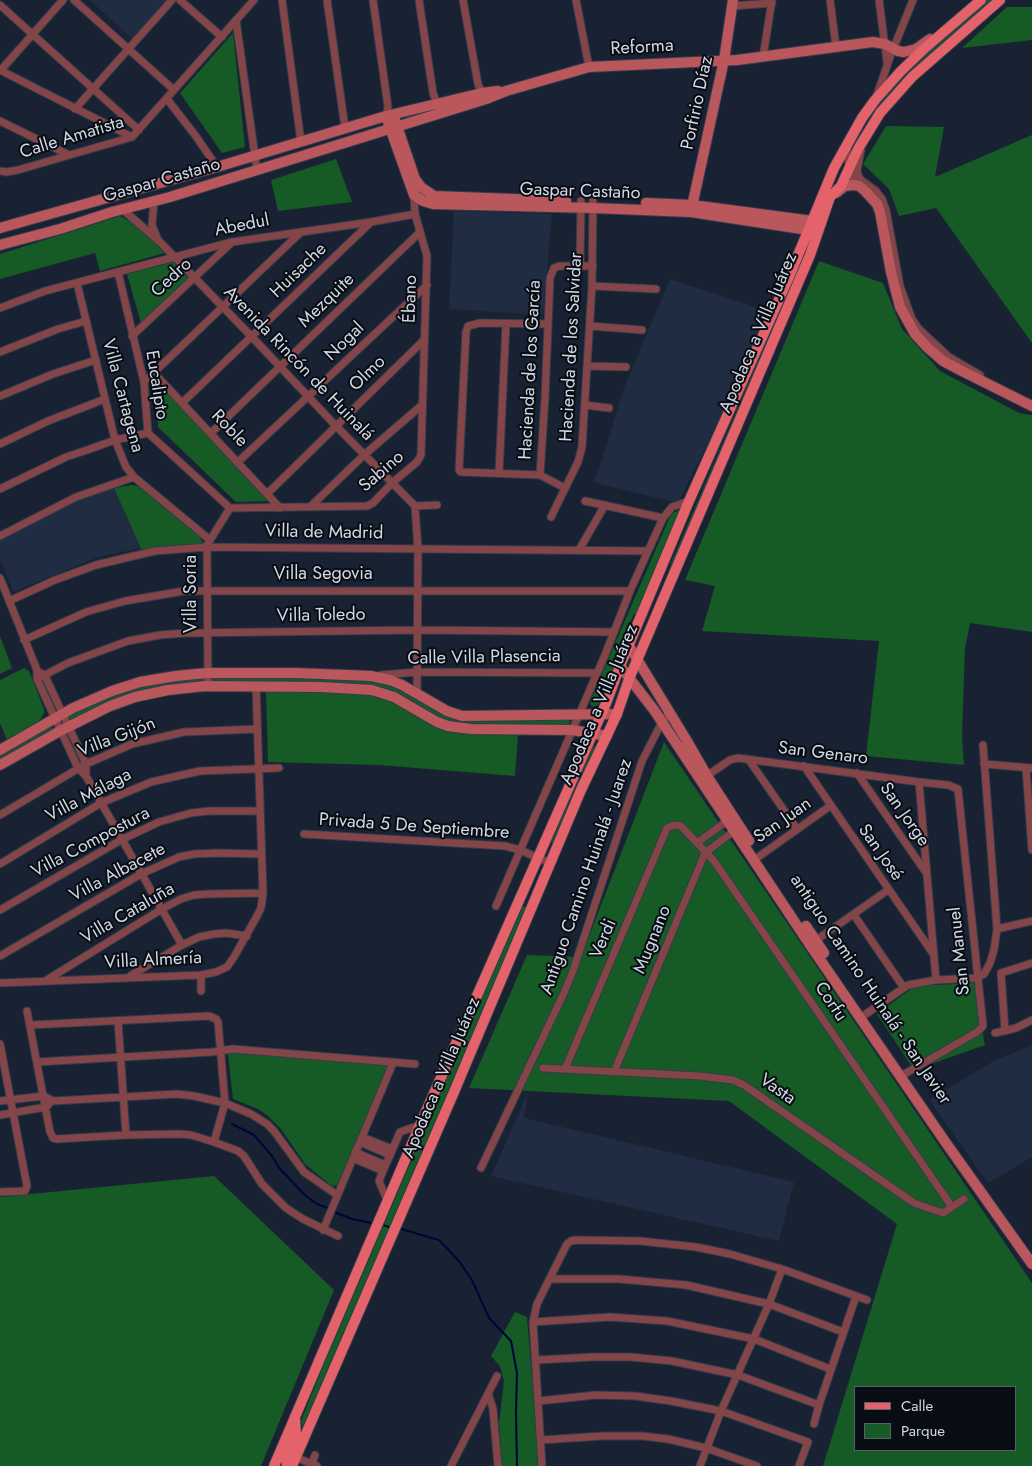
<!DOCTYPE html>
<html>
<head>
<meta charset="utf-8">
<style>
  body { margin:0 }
  #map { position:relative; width:1032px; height:1466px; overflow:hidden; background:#192233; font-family:Jost,sans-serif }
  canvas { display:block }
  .legend { position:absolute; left:854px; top:1386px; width:162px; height:65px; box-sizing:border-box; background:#080c13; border:1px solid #595e67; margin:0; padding:6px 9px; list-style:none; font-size:15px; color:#d2d9e5 }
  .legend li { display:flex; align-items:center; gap:10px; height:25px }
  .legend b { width:25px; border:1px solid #595e67 }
</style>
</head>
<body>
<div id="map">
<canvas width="1032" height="1466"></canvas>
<ul class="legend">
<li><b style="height:6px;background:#e4636b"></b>Calle</li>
<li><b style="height:14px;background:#165a26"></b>Parque</li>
</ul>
</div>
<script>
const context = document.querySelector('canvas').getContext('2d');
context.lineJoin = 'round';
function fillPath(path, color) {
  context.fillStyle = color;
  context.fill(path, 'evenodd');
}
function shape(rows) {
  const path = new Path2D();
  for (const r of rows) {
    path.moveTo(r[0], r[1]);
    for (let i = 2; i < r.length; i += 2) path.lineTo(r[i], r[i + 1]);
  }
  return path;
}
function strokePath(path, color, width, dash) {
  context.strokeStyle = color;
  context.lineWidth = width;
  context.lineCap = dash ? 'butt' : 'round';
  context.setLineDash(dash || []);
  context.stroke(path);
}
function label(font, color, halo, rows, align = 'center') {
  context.font = font + ' Jost,sans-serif';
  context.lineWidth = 4;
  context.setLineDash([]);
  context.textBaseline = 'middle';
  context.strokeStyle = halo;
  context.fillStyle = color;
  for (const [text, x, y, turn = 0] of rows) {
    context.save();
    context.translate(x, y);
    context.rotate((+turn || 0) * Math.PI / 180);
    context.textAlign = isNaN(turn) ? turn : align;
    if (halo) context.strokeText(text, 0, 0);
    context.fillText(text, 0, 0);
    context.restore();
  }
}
const built = shape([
  [90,0,166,0,132,39],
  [454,211,552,214,543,315,449,309],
  [670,279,773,313,678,503,592,482,599,469,624,388],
  [114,488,141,548,99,557,13,592,0,560,0,540,74,500],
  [1032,1045,1032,1157,988,1183,929,1100,995,1060],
  [528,1092,524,1118,794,1182,779,1241,491,1176]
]);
const green = shape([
  [987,0,993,0,902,80,882,104,855,143,887,91,919,58],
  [1007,7,1032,7,1032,40,962,48],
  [233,33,245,147,222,153,180,93],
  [886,126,944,127,935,177,1032,135,1032,343,936,208,899,216,889,189,863,164],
  [336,159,352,202,278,211,271,180],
  [120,216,145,230,165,253,100,271,95,253,0,279,0,254],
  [819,261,883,283,902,329,940,371,1019,413,1032,415,1032,632,970,623,965,648,962,737,964,765,866,756,879,641,702,631,715,586,685,580],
  [173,262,189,279,141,323,127,274],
  [789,289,786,301,668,578,671,563],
  [157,379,272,501,236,502,158,427,157,398,153,382],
  [132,485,142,487,153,495,200,537,203,543,200,545,142,551,114,488],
  [681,509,640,611,634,614,622,639,623,650,603,696,599,704,593,707,590,704,591,699,671,514],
  [0,636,12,668,0,674],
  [24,668,29,671,44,709,44,713,40,720,30,727,7,740,0,723,0,680],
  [197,676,349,677,394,685,442,713,569,719,570,722,568,725,455,724,432,715,417,704,401,696,381,688,362,684,234,683,181,685,70,721,68,718,68,715,131,687],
  [266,691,378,694,452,732,518,735,515,776,379,765,268,762],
  [51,726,54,731,0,762,0,755],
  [664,742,1032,1283,1032,1466,823,1466,897,1224,729,1101,469,1088,527,955,581,957],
  [856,1387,1016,1387,1016,1450,856,1450],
  [594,745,595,748,554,844,551,842,591,746],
  [523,906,528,909,303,1429,301,1421,324,1364,458,1052],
  [974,983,985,1045,914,1070,877,1014,915,986],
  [230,1051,385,1064,388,1067,338,1185,333,1186,328,1183,305,1164,281,1129,267,1115,258,1109,233,1099,228,1054],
  [214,1176,334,1290,261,1466,0,1466,0,1197],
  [515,1312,527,1317,535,1412,538,1466,502,1466,499,1423,504,1381,500,1366,491,1356]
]);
const stream = shape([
  [232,1124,254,1135,272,1156,280,1169,306,1196,317,1204,330,1209],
  [334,1212,352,1219,371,1223],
  [383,1225,389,1227],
  [401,1229,439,1240,459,1261,472,1280,489,1318,511,1341,517,1373,516,1412,517,1466]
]);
const street = shape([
  [74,0,174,90],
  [180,0,222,37],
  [282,0,301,142],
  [327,0,345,128],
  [373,0,388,107,386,116],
  [419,0,433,93,438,106],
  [463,0,478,84,484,97],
  [576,0,589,67],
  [830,0,836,47],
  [879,0,887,62],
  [0,5,139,130],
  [733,6,772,3],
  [236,20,257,171],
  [763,57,772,0],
  [0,70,132,137],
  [1,70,63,0],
  [877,95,890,57,913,0],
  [167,99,195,135,217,167],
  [75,109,172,0],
  [0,121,69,155],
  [848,147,847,153,849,167,853,178,859,186],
  [861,150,857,170,858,175,861,180,876,191,882,199,886,210,900,286,912,319,919,329,949,357,980,375],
  [0,171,6,172,18,170,132,137,254,0],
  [154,200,152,225,158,240],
  [122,209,160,242,252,337,336,426,415,506],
  [580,265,581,201],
  [118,272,144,382,148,433,230,508,367,506,373,503,392,483,417,462,421,455,427,256,415,214,414,195],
  [77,283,115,440,126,467,134,477,210,540],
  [592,286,656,289],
  [0,308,45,291,232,242,371,222,415,214],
  [548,324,480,323,468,326,466,332,459,470,461,472,540,475,565,488],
  [590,326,642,330],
  [132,336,230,244],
  [0,352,58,329,86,321],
  [588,366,626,367],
  [154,373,280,508],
  [144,382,301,232],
  [0,396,53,374,96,360],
  [182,403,371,222],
  [585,405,609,408],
  [211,433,420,232],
  [0,444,48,421,105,399],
  [239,461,427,285],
  [499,473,506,324],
  [540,475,545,398,550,278,554,268,559,266,593,266],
  [0,489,66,457,90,449,115,440,148,433],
  [268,493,424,340],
  [585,501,663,518,672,507,689,501],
  [415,506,418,550,417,693],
  [415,506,437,505],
  [310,507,364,455,422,405],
  [551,517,578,462,582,447,592,286,593,201],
  [0,536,76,497,134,477],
  [579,550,605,505],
  [0,578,37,670,37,679,78,768,86,776,182,945],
  [9,601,55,580,96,565,155,551,207,547,648,551],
  [24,640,86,612,125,601,184,591,630,591],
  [41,673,45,676,86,764,86,776],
  [381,675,417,672,597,673],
  [37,679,68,663,128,641,160,635,186,633,417,630,614,632],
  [208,686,207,545,230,508],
  [749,760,797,829],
  [984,764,1032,768],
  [804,766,934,955],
  [1026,768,1032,850],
  [857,773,927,874],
  [705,777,730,760,738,758,919,782,948,785,958,789,983,1026,977,1032,901,1076],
  [919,782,936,980],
  [0,815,86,764,132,744,184,732,257,729],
  [304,834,505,846,520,850,550,863],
  [698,842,727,821],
  [754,860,830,806],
  [0,864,101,803,151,782,200,771,279,768],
  [496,906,605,655,630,591,663,518],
  [0,910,121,840,159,822,191,813,209,811,260,811],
  [854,915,904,988],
  [997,929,1032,921],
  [812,943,888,890],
  [0,956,141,874,179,857,194,854,217,853,261,854],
  [201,975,201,991],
  [130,976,182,945,199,937,214,934,226,933,247,936],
  [45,981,162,909,181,899,194,895,208,894,263,893],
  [0,983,201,975,216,972,227,967,234,957,257,916,261,908,263,893,256,686],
  [27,1011,50,1132,53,1138,57,1139,126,1135,179,1134,191,1135,214,1142,238,1151,244,1156,262,1184,286,1208,303,1219,338,1236],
  [860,1018,908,985,936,980,977,978,984,974,990,963,994,950,997,929,983,745],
  [118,1021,126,1135],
  [30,1025,209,1016,216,1019,218,1022,225,1103,214,1142],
  [1005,1031,1001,973,1032,963],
  [995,1033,1016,1028,1032,1020],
  [0,1044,27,1186,25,1191,0,1192],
  [37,1062,212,1052,233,1049,415,1064],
  [543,1068,700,1076,733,1080,744,1085,914,1203,943,1213,964,1199],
  [565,1069,667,828,674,825,681,826,714,861,952,1207],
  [614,1072,705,853,734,831],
  [0,1101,44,1096,53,1101,177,1094,194,1096,225,1103,251,1114,267,1124,274,1131,304,1172,337,1195],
  [0,1115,46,1107,49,1104],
  [362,1137,392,1149],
  [360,1142,390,1155],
  [355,1152,385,1165],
  [353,1158,383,1171],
  [481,1168,564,993,573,971,642,761,662,722,670,711],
  [387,1200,379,1181,383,1171,400,1132,420,1125],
  [323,1230,393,1063],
  [550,1279,619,1279,686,1285,769,1304,843,1332],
  [533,1322,610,1317,667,1321,754,1339,830,1369],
  [536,1360,593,1357,631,1357,672,1361,738,1375,819,1405],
  [489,1396,493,1409,498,1466],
  [539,1401,596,1395,635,1396,671,1401,721,1411,808,1442,799,1466],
  [814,1424,819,1405,856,1296],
  [541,1440,603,1436,642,1436,668,1439,706,1448,757,1466],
  [295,1457,317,1466],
  [311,1466,315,1455],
  [451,1466,497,1376],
  [542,1466,533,1322,537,1304,567,1244,571,1241,576,1240,640,1241,696,1247,730,1254,782,1269,867,1300],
  [700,1466,721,1411,769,1304,782,1269]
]);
const secondary = shape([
  [395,120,415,179,421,187,434,196,566,201],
  [388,122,414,195,423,201,433,204,593,208,691,212,815,231],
  [836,193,845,186,854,185,859,186,865,191,877,204,880,212,891,272,900,307,915,334,928,348,943,361,960,370,1032,406],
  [646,203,692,205,820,222],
  [691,211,724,60,733,0],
  [0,228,217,167,386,116,482,93,498,91],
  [0,245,60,229,112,212,170,197,486,99,506,91,589,67,737,60,873,42,885,44,898,51,904,52,916,49,930,39],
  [629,646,687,741,686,748],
  [620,666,654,710,810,945,946,1143,1032,1264],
  [687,741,707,776,749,841],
  [0,750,73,708,112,691,140,682,176,676,207,673,295,673,371,676,390,680,402,685,447,711,462,716,617,714],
  [0,765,60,731,110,706,135,697,168,690,205,686,321,687,372,690,394,697,437,722,448,726,471,729,572,730,607,736],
  [806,926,824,953]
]);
const primary = shape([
  [274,1466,420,1125,607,701,620,666,689,501,789,277,834,168,862,118,875,100,901,71,925,48,981,0],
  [287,1466,286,1458,296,1436,295,1418],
  [292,1466,454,1092,581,790,617,714,629,679,810,255,830,197,841,186,858,149,880,113,912,77,1000,0]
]);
const streetNames = [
  ["Reforma",642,48,-3],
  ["Porfirio Díaz",698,103,-78],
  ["Calle Amatista",72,138,-17],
  ["Gaspar Castaño",162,181,-16],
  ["Gaspar Castaño",580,192,2],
  ["Abedul",242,226,-11],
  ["Huisache",299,271,-44],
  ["Cedro",172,278,-43],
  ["Ébano",411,299,-88],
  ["Mezquite",327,301,-44],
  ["Apodaca a Villa Juárez",759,333,-67],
  ["Nogal",345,342,-44],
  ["Hacienda de los Salvidar",572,347,-87],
  ["Avenida Rincón de Huinalá",298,364,46],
  ["Hacienda de los García",531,370,-87],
  ["Olmo",368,374,-44],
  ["Eucalipto",156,385,81],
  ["Villa Cartagena",122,396,75],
  ["Roble",229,429,46],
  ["Sabino",382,472,-41],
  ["Villa de Madrid",324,533,1],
  ["Villa Segovia",323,575],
  ["Villa Soria",192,594,-90],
  ["Villa Toledo",321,616,-1],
  ["Calle Villa Plasencia",484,658,-1],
  ["Apodaca a Villa Juárez",600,705,-67],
  ["Villa Gijón",117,738,-21],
  ["San Genaro",823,754,7],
  ["Villa Málaga",89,796,-28],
  ["San Jorge",904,815,55],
  ["San Juan",783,821,-35],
  ["Privada 5 De Septiembre",414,827,4],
  ["Villa Compostura",91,843,-28],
  ["San José",880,853,55],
  ["Villa Albacete",118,873,-28],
  ["Antiguo Camino Huinalá - Juarez",587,877,-71],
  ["Villa Cataluña",128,914,-30],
  ["Verdi",604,939,-67],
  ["Mugnano",653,940,-68],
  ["San Manuel",960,951,-96],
  ["Villa Almería",153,961,-3],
  ["antiguo Camino Huinalá - San Javier",870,990,56],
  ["Corfu",830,1002,56],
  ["Apodaca a Villa Juárez",442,1078,-67],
  ["Vasta",777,1090,35]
];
fillPath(built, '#1f2c41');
fillPath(green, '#165a26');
strokePath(stream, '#000339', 2);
strokePath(street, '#333c4c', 9);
strokePath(secondary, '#333c4c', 12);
strokePath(primary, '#333c4c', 12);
strokePath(street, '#844548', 7);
strokePath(secondary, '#ba575c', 10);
strokePath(primary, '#e4636b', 10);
label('18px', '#d2d9e5', '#080c13', streetNames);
</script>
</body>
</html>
